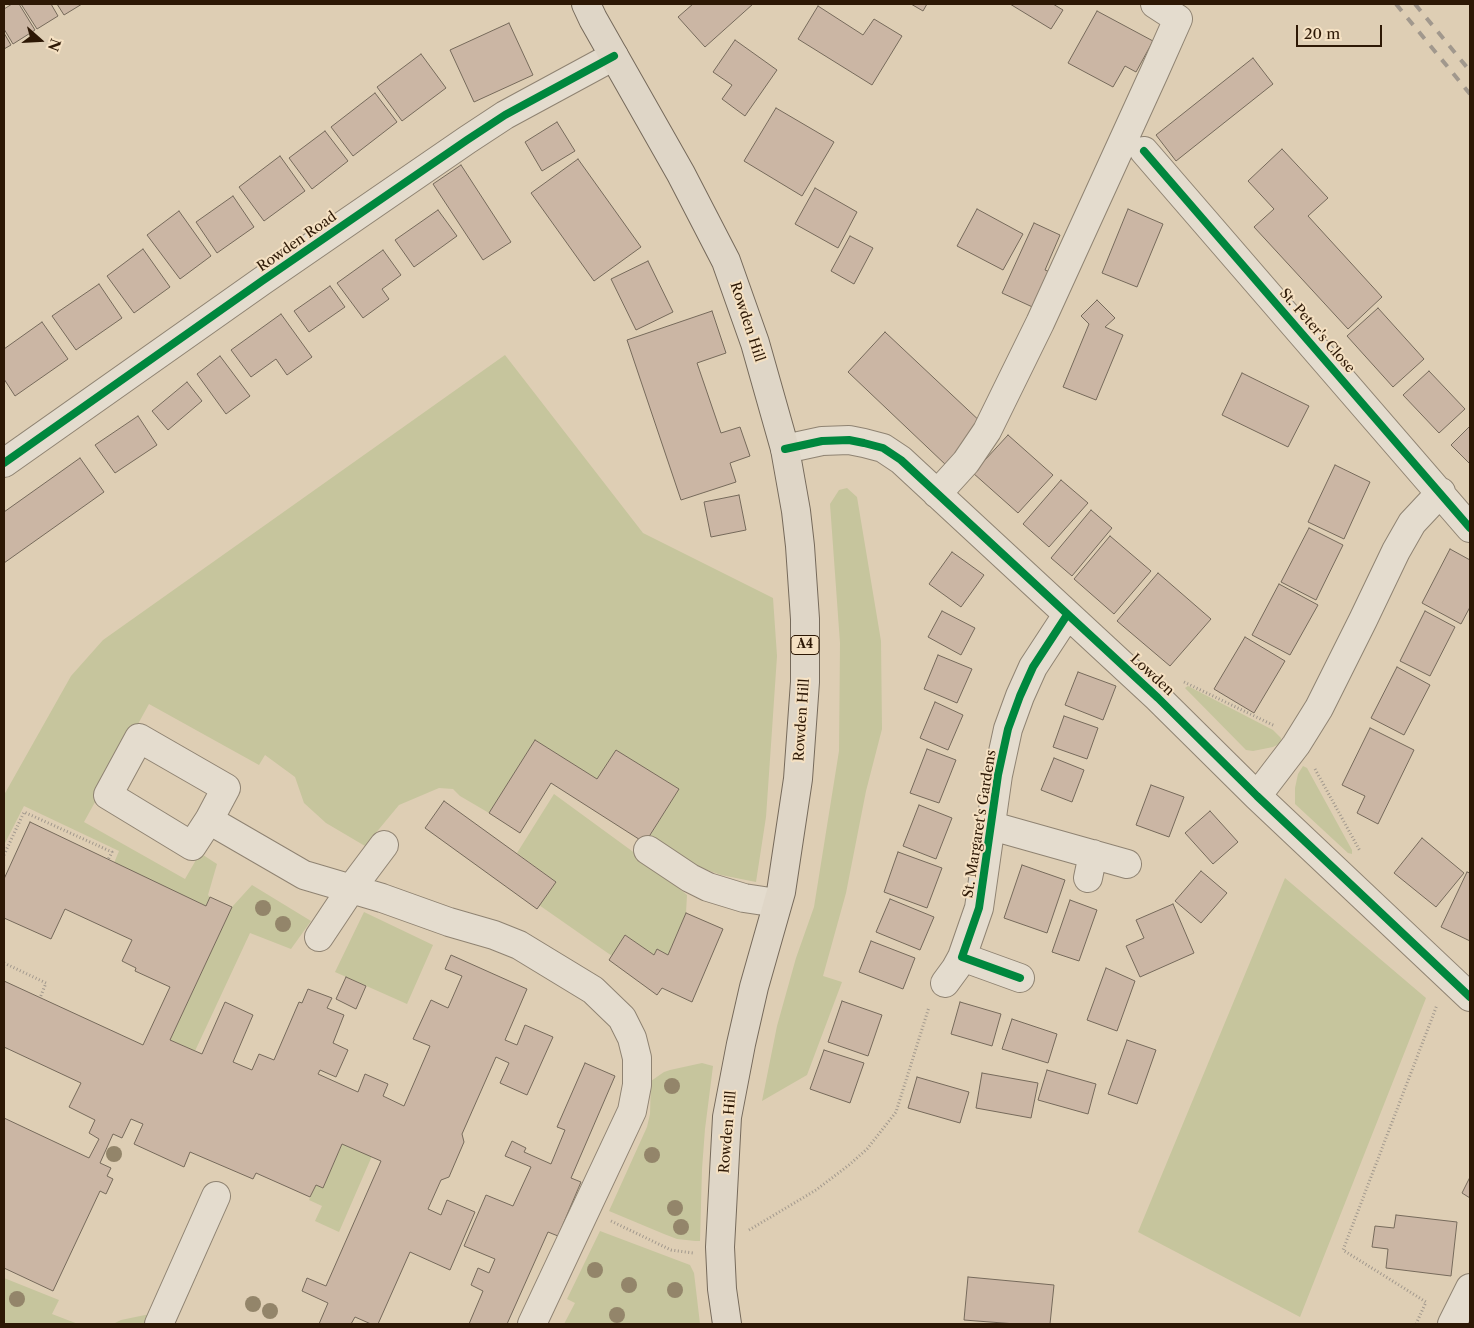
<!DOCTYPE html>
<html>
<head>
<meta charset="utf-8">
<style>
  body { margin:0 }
  #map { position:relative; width:1474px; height:1328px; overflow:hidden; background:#deceb4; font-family:"Libre Caslon Text",serif }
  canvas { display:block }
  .frame { position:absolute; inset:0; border:5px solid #2d1805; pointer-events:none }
  .north { position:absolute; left:15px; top:15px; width:50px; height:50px; -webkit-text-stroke:4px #f5e1c3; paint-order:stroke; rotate:109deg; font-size:14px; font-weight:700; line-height:20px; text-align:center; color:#2d1805 }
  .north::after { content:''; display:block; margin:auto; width:18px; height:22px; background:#2d1805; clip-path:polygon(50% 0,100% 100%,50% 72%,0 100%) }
  .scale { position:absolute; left:1296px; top:25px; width:86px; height:22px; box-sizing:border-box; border:2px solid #2d1805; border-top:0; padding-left:6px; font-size:15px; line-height:18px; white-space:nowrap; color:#2d1805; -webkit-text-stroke:4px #f5e1c3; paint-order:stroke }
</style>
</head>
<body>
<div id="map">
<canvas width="1474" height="1328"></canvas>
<div class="frame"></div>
<div class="north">N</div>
<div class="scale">20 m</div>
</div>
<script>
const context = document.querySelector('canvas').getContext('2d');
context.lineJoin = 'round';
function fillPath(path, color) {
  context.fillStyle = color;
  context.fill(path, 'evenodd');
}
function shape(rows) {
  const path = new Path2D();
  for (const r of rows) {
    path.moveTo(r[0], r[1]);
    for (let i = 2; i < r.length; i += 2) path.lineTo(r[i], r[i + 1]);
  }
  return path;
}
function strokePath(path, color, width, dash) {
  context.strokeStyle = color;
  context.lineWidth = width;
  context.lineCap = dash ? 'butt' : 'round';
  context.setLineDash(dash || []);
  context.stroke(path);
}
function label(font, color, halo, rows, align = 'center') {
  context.font = font + ' "Libre Caslon Text",serif';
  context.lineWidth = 4;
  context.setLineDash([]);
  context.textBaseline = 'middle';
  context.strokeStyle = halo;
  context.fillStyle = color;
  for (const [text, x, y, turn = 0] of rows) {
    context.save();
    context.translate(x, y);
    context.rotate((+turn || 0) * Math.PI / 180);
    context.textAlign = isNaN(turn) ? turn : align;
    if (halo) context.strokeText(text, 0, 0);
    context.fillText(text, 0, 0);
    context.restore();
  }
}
const green = shape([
  [505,355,643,533,773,598,777,656,772,730,766,817,756,882,721,875,699,867,679,856,650,836,679,789,616,750,597,779,535,740,489,813,460,796,453,789,439,788,399,805,365,846,326,823,304,803,295,777,265,755,259,765,149,704,84,822,185,879,200,853,217,864,208,895,210,897,206,906,114,863,119,851,24,806,4,845,4,795,71,676,103,640],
  [847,488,857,497,881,641,882,729,866,791,846,893,823,976,842,982,807,1075,762,1101,777,1026,796,958,814,907,839,751,840,643,830,504,839,490],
  [1188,686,1273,730,1281,738,1281,743,1273,747,1253,751,1246,750,1185,688],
  [1303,766,1307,768,1352,850,1352,854,1348,853,1295,804,1295,788,1298,774],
  [554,794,647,862,687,895,686,913,668,955,657,950,654,955,625,935,612,956,539,905,556,882,517,853],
  [1285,878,1426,998,1300,1317,1138,1232],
  [252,885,311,921,291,949,250,933,195,1051,170,1040,232,907],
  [364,912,433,945,407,1004,335,972],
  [702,1063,713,1066,705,1129,702,1169,700,1241,695,1241,677,1239,664,1234,609,1211,647,1127,650,1114,651,1081,664,1072,670,1070],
  [342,1144,372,1156,339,1232,315,1221,322,1206,309,1200,316,1185,323,1188],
  [600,1231,690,1265,694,1273,700,1324,564,1324,575,1303,567,1299],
  [4,1278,59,1300,52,1314,78,1324,4,1324],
  [150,1314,145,1324,113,1324,121,1320]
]);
const building = shape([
  [12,4,19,4,35,30,13,44,4,29,4,9,12,4],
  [21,4,51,4,58,16,37,29,21,4],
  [57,4,82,4,64,15,57,4],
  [693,4,753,4,705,47,678,17,693,4],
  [911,4,927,4,923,11,911,4],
  [1010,4,1053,4,1063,10,1051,29,1010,4],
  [818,6,863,35,874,19,902,36,872,85,798,39,818,6],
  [1097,11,1153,41,1136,72,1125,66,1113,87,1068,63,1097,11],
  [509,23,533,75,474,102,450,50,509,23],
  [4,33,11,45,4,49,4,33],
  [735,40,777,70,745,116,722,99,732,85,713,72,735,40],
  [421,54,446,88,402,121,377,87,421,54],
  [1253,58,1273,84,1176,161,1156,135,1253,58],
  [375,93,397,122,353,156,331,127,375,93],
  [776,108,834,142,802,196,744,161,776,108],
  [557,122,575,151,542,171,525,142,557,122],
  [325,131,348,161,312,189,289,158,325,131],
  [1282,149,1328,198,1308,216,1382,297,1348,329,1254,227,1274,209,1248,181,1282,149],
  [280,156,305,191,264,221,239,187,280,156],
  [578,159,641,247,594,281,531,193,578,159],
  [461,165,511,242,483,260,433,184,461,165],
  [815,188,857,212,838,248,795,224,815,188],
  [233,196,254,227,217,253,196,222,233,196],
  [977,209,1023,234,1003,270,957,246,977,209],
  [1128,209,1163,224,1137,287,1102,273,1128,209],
  [438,210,457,236,414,267,395,240,438,210],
  [179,211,211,256,180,279,147,235,179,211],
  [1034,223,1060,235,1045,270,1055,274,1039,310,1002,293,1034,223],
  [850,236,873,248,854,284,831,271,850,236],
  [143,249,170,287,134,313,107,276,143,249],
  [383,250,401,275,382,289,389,299,363,318,337,283,383,250],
  [648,261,673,312,636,330,611,279,648,261],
  [99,284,122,318,76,350,52,316,99,284],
  [330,286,345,307,309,332,294,311,330,286],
  [1097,300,1115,318,1105,327,1123,335,1096,400,1063,387,1089,324,1081,316,1097,300],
  [1378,308,1424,359,1393,387,1347,336,1378,308],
  [712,311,726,353,697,363,721,433,740,427,750,456,730,463,736,482,681,500,627,340,712,311],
  [281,314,312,357,287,375,276,359,251,377,231,350,281,314],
  [42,322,68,359,15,396,4,379,4,349,42,322],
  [885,332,984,425,947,466,848,372,885,332],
  [220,356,250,396,226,414,197,374,220,356],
  [1429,371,1465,409,1439,433,1403,395,1429,371],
  [1242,373,1309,406,1288,447,1222,415,1242,373],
  [187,382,202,401,168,430,152,411,187,382],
  [138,416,157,445,115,473,95,445,138,416],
  [1470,426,1470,464,1451,445,1470,426],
  [1008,435,1053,475,1018,513,973,473,1008,435],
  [80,458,104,492,4,563,4,512,80,458],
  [1335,465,1370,482,1344,539,1308,522,1335,465],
  [1061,480,1088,503,1049,547,1023,524,1061,480],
  [739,495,746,530,711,537,704,502,739,495],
  [1091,510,1112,528,1072,576,1051,558,1091,510],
  [1309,528,1343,545,1316,600,1281,582,1309,528],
  [1110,536,1151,571,1114,614,1074,579,1110,536],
  [1450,549,1470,560,1470,607,1461,624,1422,603,1450,549],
  [952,552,984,575,961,607,929,584,952,552],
  [1158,573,1211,619,1170,666,1117,621,1158,573],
  [1279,584,1318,605,1290,655,1252,635,1279,584],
  [942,611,975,628,961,655,928,637,942,611],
  [1425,611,1455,627,1430,676,1400,661,1425,611],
  [1245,637,1285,661,1254,713,1214,689,1245,637],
  [938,655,972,669,957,703,924,689,938,655],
  [1397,667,1430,685,1404,735,1371,718,1397,667],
  [1078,672,1116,686,1103,720,1065,705,1078,672],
  [935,702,963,715,948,750,920,738,935,702],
  [1064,716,1098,728,1087,759,1053,747,1064,716],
  [1370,728,1414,750,1378,824,1357,813,1365,796,1342,785,1370,728],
  [535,740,597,779,616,750,679,789,645,843,551,783,520,833,489,813,535,740],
  [927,749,956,760,939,803,910,793,927,749],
  [1054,758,1084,770,1072,802,1041,790,1054,758],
  [1151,785,1184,797,1169,837,1136,825,1151,785],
  [444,801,556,882,537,909,425,828,444,801],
  [919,805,952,818,936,859,903,846,919,805],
  [1210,811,1238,842,1213,864,1185,833,1210,811],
  [30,822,206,906,210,897,232,907,170,1040,202,1054,225,1002,253,1015,233,1062,252,1070,259,1054,274,1060,299,1002,302,1003,308,989,332,998,327,1008,344,1015,333,1043,348,1050,336,1077,320,1070,318,1074,358,1092,365,1074,388,1084,383,1096,404,1106,430,1046,413,1039,431,1000,448,1008,462,976,445,969,451,955,527,989,505,1040,517,1045,525,1025,553,1037,527,1095,500,1083,509,1063,496,1057,462,1134,464,1142,449,1177,441,1180,428,1209,441,1215,447,1200,475,1212,450,1270,410,1252,378,1324,371,1324,355,1317,351,1324,319,1324,328,1303,302,1291,307,1278,326,1286,381,1161,342,1144,323,1188,316,1185,310,1197,256,1173,253,1179,190,1152,184,1167,134,1144,143,1124,131,1119,122,1138,113,1134,100,1163,111,1168,107,1176,113,1179,106,1194,100,1191,53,1291,4,1268,4,1118,89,1158,99,1139,89,1133,95,1120,69,1107,81,1083,4,1047,4,981,143,1045,170,987,135,971,136,968,122,961,132,940,65,909,51,939,4,918,4,879,30,822],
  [1422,838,1464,873,1436,907,1394,873,1422,838],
  [898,852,942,868,927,908,884,892,898,852],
  [1022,865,1065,880,1047,933,1004,918,1022,865],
  [1201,871,1227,893,1201,923,1175,901,1201,871],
  [1467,872,1470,873,1470,941,1441,927,1467,872],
  [890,899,934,917,920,950,876,932,890,899],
  [1070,900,1097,910,1079,961,1052,952,1070,900],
  [1173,904,1194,953,1140,977,1126,946,1144,938,1136,920,1173,904],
  [686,913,723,929,692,1002,662,988,657,995,609,960,625,935,654,955,657,949,668,955,686,913],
  [871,941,915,958,903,989,859,972,871,941],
  [1106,968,1135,981,1117,1031,1087,1020,1106,968],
  [346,977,366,986,356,1009,336,999,346,977],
  [842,1001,882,1015,868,1056,828,1042,842,1001],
  [960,1002,1001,1014,992,1046,951,1034,960,1002],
  [1012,1019,1057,1034,1048,1063,1002,1049,1012,1019],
  [1127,1040,1156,1050,1137,1104,1108,1094,1127,1040],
  [824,1050,864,1063,850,1103,810,1089,824,1050],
  [585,1063,615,1076,571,1178,581,1182,558,1236,548,1232,507,1324,469,1324,483,1291,471,1285,478,1268,489,1273,495,1259,464,1246,486,1195,513,1206,531,1167,505,1156,512,1141,526,1148,524,1152,551,1164,565,1130,557,1127,585,1063],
  [1047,1070,1096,1084,1088,1114,1038,1100,1047,1070],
  [982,1073,1038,1083,1031,1118,976,1108,982,1073],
  [917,1077,969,1092,960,1123,908,1108,917,1077],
  [1470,1177,1470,1198,1462,1193,1470,1177],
  [1396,1215,1457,1222,1451,1276,1386,1268,1388,1249,1372,1247,1375,1226,1394,1228,1396,1215],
  [968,1277,1054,1285,1050,1324,1016,1324,964,1320,968,1277]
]);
const path = shape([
  [1184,682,1275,726],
  [1315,769,1360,851],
  [4,855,24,812,112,852,108,860],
  [4,963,46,983,40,998],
  [611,1221,671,1250,693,1253],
  [749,1230,816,1190,849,1165,867,1149,896,1112,929,1007],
  [1416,1324,1426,1302,1343,1250,1437,1005]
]);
const minor = shape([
  [1144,151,1470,528],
  [785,449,822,441,849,440,864,443,883,448,901,460,1158,698,1257,796,1470,997],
  [4,463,262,281,467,140,505,115,614,56],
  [937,494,966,462,987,431,1040,323,1154,73,1178,19,1155,4],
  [139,738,226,788,209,820,192,846,108,795,139,738],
  [1257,796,1296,745,1319,708,1363,620,1396,551,1412,523,1441,492],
  [209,820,304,875,382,898,449,922,494,935,519,945,593,990,622,1018,632,1038,637,1058,637,1085,632,1111,532,1324],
  [992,826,1127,864],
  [648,850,690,878,708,887,744,898,777,903],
  [1088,878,1093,854],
  [319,937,351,889,384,845],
  [1020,978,962,957,979,908,998,775,1008,729,1020,696,1033,667,1067,615],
  [945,983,956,968,962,957],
  [159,1324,216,1196],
  [1452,1324,1470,1288]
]);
const major = shape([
  [586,4,593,19,681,174,726,261,755,343,785,449,796,511,800,546,805,619,805,682,798,779,781,892,754,987,741,1044,727,1117,720,1247,722,1289,727,1324]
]);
const rail = shape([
  [1396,4,1470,94],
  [1415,4,1470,71]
]);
const cycleway = shape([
  [1144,151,1470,528],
  [785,449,822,441,849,440,864,443,883,448,901,460,1158,698,1257,796,1470,997],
  [4,463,262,281,467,140,505,115,614,56],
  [1020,978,962,957,979,908,998,775,1008,729,1020,696,1033,667,1067,615]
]);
const trees = [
  [263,908],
  [283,924],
  [672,1086],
  [114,1154],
  [652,1155],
  [675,1208],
  [681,1227],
  [595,1270],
  [629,1285],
  [675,1290],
  [17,1299],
  [253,1304],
  [270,1311],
  [617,1315]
];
const shields = [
  [805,645,28]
];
const shieldNames = [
  ["A4",805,645]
];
const streetNames = [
  ["Rowden Road",297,242,-35],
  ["Rowden Hill",747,322,72],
  ["St. Peter's Close",1317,331,49],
  ["Lowden",1152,675,43],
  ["Rowden Hill",802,720,-86],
  ["St. Margaret's Gardens",980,824,-81],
  ["Rowden Hill",728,1132,-85]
];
fillPath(green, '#c6c59d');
fillPath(building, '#cbb6a4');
strokePath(building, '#766a5b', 1);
strokePath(minor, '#8f8372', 30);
strokePath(major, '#766a5b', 30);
strokePath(path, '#a1988d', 3, [1, 2.5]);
strokePath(minor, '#e4dcce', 28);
strokePath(major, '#dfd6c7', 28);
strokePath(rail, '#a1988d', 4, [9, 9]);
strokePath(cycleway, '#00873e', 8);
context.fillStyle = '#93856a';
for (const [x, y] of trees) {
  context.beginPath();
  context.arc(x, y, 8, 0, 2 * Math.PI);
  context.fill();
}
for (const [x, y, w] of shields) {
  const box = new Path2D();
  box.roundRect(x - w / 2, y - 9.5, w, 19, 4);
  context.fillStyle = '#f5e1c3';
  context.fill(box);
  strokePath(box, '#2d1805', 1);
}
label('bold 12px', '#2d1805', null, shieldNames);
label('14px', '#2d1805', '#f5e1c3', streetNames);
</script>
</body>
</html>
